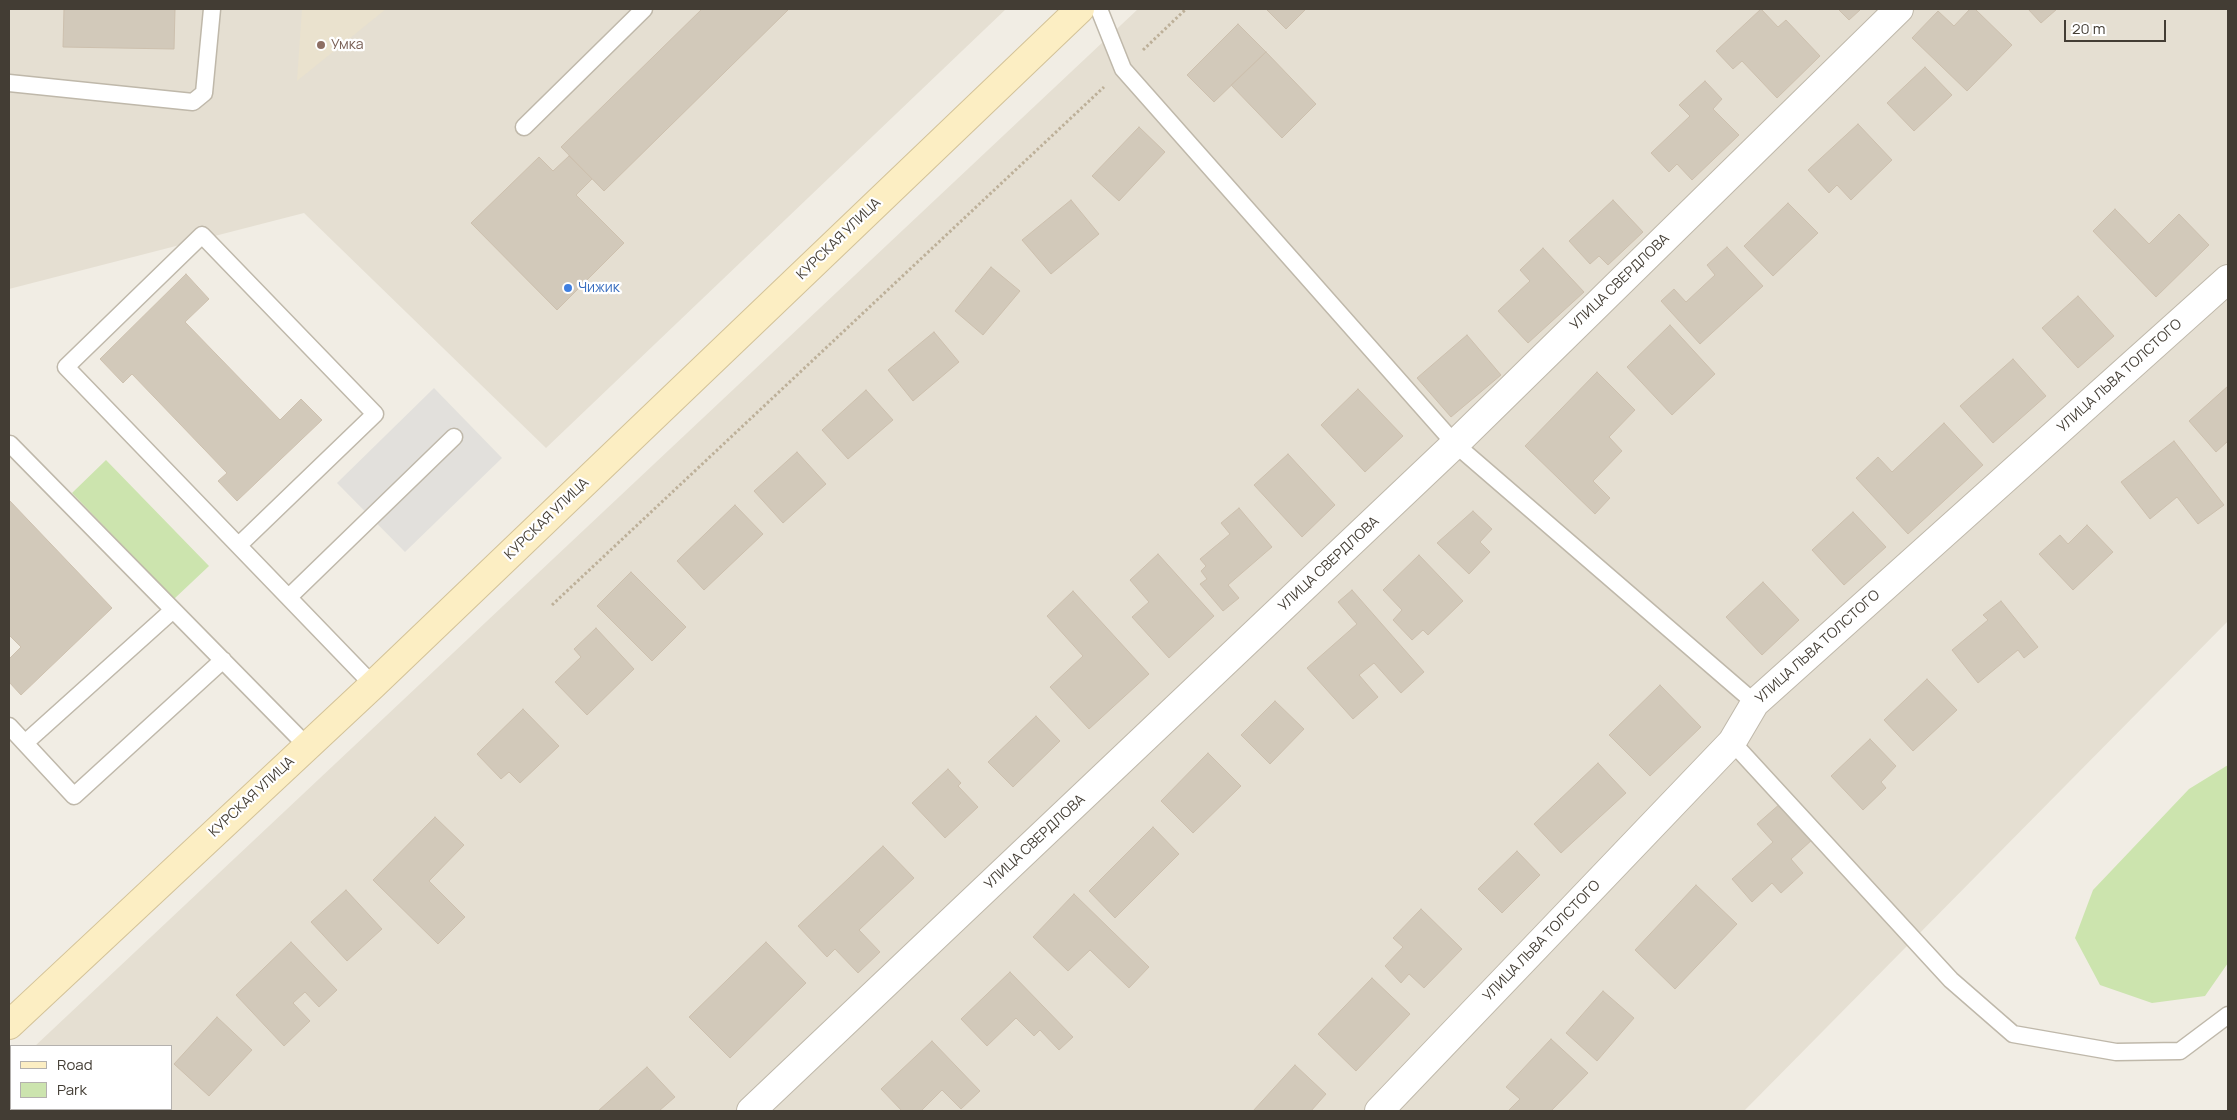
<!DOCTYPE html>
<html>
<head>
<meta charset="utf-8">
<style>
  body { margin:0 }
  #map { position:relative; width:2237px; height:1120px; overflow:hidden; background:#f1ede4; font-family:Manrope,sans-serif }
  canvas { display:block }
  .frame { position:absolute; inset:0; border:10px solid #433d34; pointer-events:none }
  .legend { position:absolute; left:10px; top:1045px; width:162px; height:65px; box-sizing:border-box; background:#fff; border:1px solid #b4b1ae; margin:0; padding:6px 9px; list-style:none; font-size:15px; color:#433d34 }
  .legend li { display:flex; align-items:center; gap:10px; height:25px }
  .legend b { width:25px; border:1px solid #b4b1ae }
  .scale { position:absolute; left:2064px; top:20px; width:102px; height:22px; box-sizing:border-box; border:2px solid #433d34; border-top:0; padding-left:6px; font-size:15px; line-height:18px; white-space:nowrap; color:#433d34; -webkit-text-stroke:4px #fff; paint-order:stroke }
</style>
</head>
<body>
<div id="map">
<canvas width="2237" height="1120"></canvas>
<div class="frame"></div>
<ul class="legend">
<li><b style="height:6px;background:#fceec3"></b>Road</li>
<li><b style="height:14px;background:#cce4ae"></b>Park</li>
</ul>
<div class="scale">20 m</div>
</div>
<script>
const context = document.querySelector('canvas').getContext('2d');
context.lineJoin = 'round';
function fillPath(path, color) {
  context.fillStyle = color;
  context.fill(path, 'evenodd');
}
function shape(rows) {
  const path = new Path2D();
  for (const r of rows) {
    path.moveTo(r[0], r[1]);
    for (let i = 2; i < r.length; i += 2) path.lineTo(r[i], r[i + 1]);
  }
  return path;
}
function strokePath(path, color, width, dash) {
  context.strokeStyle = color;
  context.lineWidth = width;
  context.lineCap = dash ? 'butt' : 'round';
  context.setLineDash(dash || []);
  context.stroke(path);
}
function label(font, color, halo, rows, align = 'center') {
  context.font = font + ' Manrope,sans-serif';
  context.lineWidth = 4.5;
  context.setLineDash([]);
  context.textBaseline = 'middle';
  context.strokeStyle = halo;
  context.fillStyle = color;
  for (const [text, x, y, turn = 0] of rows) {
    context.save();
    context.translate(x, y);
    context.rotate((+turn || 0) * Math.PI / 180);
    context.textAlign = isNaN(turn) ? turn : align;
    if (halo) context.strokeText(text, 0, 0);
    context.fillText(text, 0, 0);
    context.restore();
  }
}
const residential = shape([
  [9,9,1006,9,546,448,304,213,9,289],
  [1138,9,2228,9,2228,621,1744,1111,9,1111,9,1071,11,1068,11,1109,171,1109,171,1046,35,1046]
]);
const education = shape([
  [302,9,386,9,297,81]
]);
const green = shape([
  [106,460,209,566,174,599,72,493],
  [2228,765,2228,963,2205,996,2152,1003,2100,985,2075,938,2093,890,2189,789]
]);
const parking = shape([
  [434,388,502,458,405,552,337,483]
]);
const building = shape([
  [64,9,175,9,174,49,63,47,64,9],
  [702,9,789,9,604,191,561,147,702,9],
  [1266,9,1306,9,1286,29,1266,9],
  [1761,9,1778,27,1786,20,1820,56,1777,98,1742,61,1733,69,1716,51,1761,9],
  [1838,9,1861,9,1849,20,1838,9],
  [1970,9,1975,9,2012,45,1967,91,1912,38,1938,11,1954,26,1970,9],
  [2028,9,2057,9,2041,23,2028,9],
  [1238,24,1266,52,1214,102,1187,75,1238,24],
  [1266,52,1316,104,1282,138,1231,85,1266,52],
  [1925,67,1952,95,1914,131,1887,103,1925,67],
  [1705,81,1722,99,1713,109,1739,135,1692,180,1677,164,1669,172,1651,153,1690,116,1679,105,1705,81],
  [1858,124,1892,160,1851,200,1837,185,1829,193,1808,170,1858,124],
  [1139,127,1165,152,1119,201,1092,176,1139,127],
  [569,156,592,179,576,195,624,243,557,310,471,223,539,157,553,171,569,156],
  [1071,200,1099,234,1051,274,1022,240,1071,200],
  [1613,200,1643,232,1608,265,1599,256,1590,264,1569,241,1613,200],
  [1788,203,1818,233,1773,276,1744,246,1788,203],
  [2115,209,2149,244,2179,214,2209,245,2156,297,2093,231,2115,209],
  [1727,247,1763,286,1700,344,1661,301,1674,289,1686,302,1715,275,1707,265,1727,247],
  [1543,248,1584,292,1528,343,1498,311,1530,281,1520,270,1543,248],
  [991,267,1020,291,983,335,955,311,991,267],
  [186,274,209,299,185,322,280,420,301,399,322,420,237,501,218,481,227,473,132,374,123,383,100,359,186,274],
  [2078,296,2114,336,2078,368,2042,328,2078,296],
  [1670,325,1715,374,1672,415,1627,367,1670,325],
  [934,332,959,362,913,401,888,370,934,332],
  [1467,335,1501,375,1451,417,1417,378,1467,335],
  [2013,359,2046,396,1993,443,1960,406,2013,359],
  [1597,372,1635,410,1609,437,1622,451,1593,481,1610,498,1595,514,1525,446,1597,372],
  [2228,386,2228,441,2216,452,2189,421,2228,386],
  [1358,389,1403,436,1365,472,1321,425,1358,389],
  [866,390,893,420,848,459,822,430,866,390],
  [1944,423,1983,465,1908,534,1856,478,1878,457,1892,472,1944,423],
  [2174,441,2224,505,2198,524,2177,497,2150,519,2121,482,2174,441],
  [797,452,826,484,783,523,754,491,797,452],
  [1288,454,1335,505,1302,537,1254,485,1288,454],
  [9,500,112,608,21,695,9,682,9,659,21,647,9,635,9,500],
  [735,505,763,534,704,590,677,561,735,505],
  [1239,508,1272,547,1228,585,1239,598,1223,611,1200,584,1207,579,1201,571,1206,566,1200,559,1230,534,1221,523,1239,508],
  [1473,511,1492,529,1480,542,1490,552,1469,574,1437,543,1473,511],
  [1853,512,1886,547,1844,585,1812,550,1853,512],
  [2087,525,2113,552,2073,590,2039,554,2060,535,2068,544,2087,525],
  [1158,554,1214,616,1169,658,1132,617,1149,602,1130,580,1158,554],
  [1419,555,1463,601,1428,635,1423,630,1412,640,1393,620,1402,610,1383,590,1419,555],
  [631,572,686,627,652,661,597,606,631,572],
  [1763,582,1799,620,1762,655,1726,617,1763,582],
  [1352,590,1424,672,1401,693,1374,663,1359,675,1378,697,1353,719,1307,668,1357,624,1338,602,1352,590],
  [1073,591,1149,674,1089,729,1050,687,1083,656,1047,616,1073,591],
  [2001,601,2038,647,2024,658,2018,650,1978,683,1952,650,1988,620,1983,615,2001,601],
  [596,628,634,669,587,715,555,682,581,657,574,649,596,628],
  [1927,679,1957,710,1913,751,1884,720,1927,679],
  [1660,685,1701,727,1650,776,1609,735,1660,685],
  [1275,701,1304,729,1270,764,1241,735,1275,701],
  [523,709,559,746,520,783,509,772,501,779,477,754,523,709],
  [1036,716,1060,741,1013,787,988,762,1036,716],
  [1870,739,1896,766,1881,782,1886,788,1863,810,1831,776,1870,739],
  [1208,753,1241,786,1193,833,1161,801,1208,753],
  [1598,763,1626,793,1561,853,1534,824,1598,763],
  [948,769,961,783,958,786,978,807,945,838,912,803,948,769],
  [1781,803,1813,839,1791,859,1803,873,1781,893,1772,883,1752,902,1732,879,1773,842,1757,824,1781,803],
  [435,817,464,845,429,881,465,917,438,944,373,880,435,817],
  [1153,827,1179,854,1115,918,1089,891,1153,827],
  [883,846,914,878,859,930,880,952,858,973,835,949,827,957,798,926,883,846],
  [1517,851,1540,875,1502,913,1478,889,1517,851],
  [1696,885,1737,924,1675,989,1635,950,1696,885],
  [346,890,382,929,347,961,311,922,346,890],
  [1074,894,1149,967,1129,988,1090,950,1068,971,1033,937,1074,894],
  [1421,909,1462,949,1424,988,1409,974,1401,983,1385,966,1403,947,1393,938,1421,909],
  [291,942,337,990,319,1007,305,992,293,1003,310,1021,284,1046,236,995,291,942],
  [766,942,806,983,730,1058,689,1017,766,942],
  [1010,972,1073,1037,1059,1050,1040,1030,1034,1036,1016,1018,987,1046,961,1019,1010,972],
  [1372,978,1410,1014,1356,1071,1318,1034,1372,978],
  [1603,991,1634,1018,1597,1061,1566,1033,1603,991],
  [217,1017,252,1050,209,1096,174,1064,217,1017],
  [1551,1039,1588,1073,1551,1111,1508,1111,1520,1099,1506,1087,1551,1039],
  [932,1041,980,1091,961,1109,942,1090,921,1111,902,1111,881,1089,932,1041],
  [1295,1065,1326,1094,1311,1111,1253,1111,1295,1065],
  [647,1067,675,1097,659,1111,598,1111,647,1067],
  [141,1109,168,1109,170,1111,138,1111,141,1109]
]);
const path = shape([
  [1143,50,1186,9],
  [552,605,1104,87]
]);
const lane = shape([
  [1099,9,1123,69,1455,444,1755,703],
  [9,83,193,102,204,93,212,9],
  [524,127,644,9],
  [10,444,307,746],
  [240,544,375,414,202,235,66,367,373,685],
  [290,596,454,437],
  [9,726,74,796,223,660],
  [1732,742,1951,980,2013,1034,2116,1052,2180,1051,2228,1015],
  [25,743,173,610]
]);
const street = shape([
  [751,1111,1455,444,1899,9],
  [1379,1111,1732,742,1755,703,2228,279]
]);
const secondary = shape([
  [9,1025,373,685,1080,9]
]);
const markers = [
  [321,45,5,"#8d6e63"],
  [568,288,5,"#3f7fe0"]
];
const educationNames = [
  ["Умка",331,45]
];
const streetNames = [
  ["КУРСКАЯ УЛИЦА",839,239,-44],
  ["УЛИЦА СВЕРДЛОВА",1620,282,-44],
  ["УЛИЦА ЛЬВА ТОЛСТОГО",2120,376,-42],
  ["КУРСКАЯ УЛИЦА",547,519,-44],
  ["УЛИЦА СВЕРДЛОВА",1329,564,-43],
  ["УЛИЦА ЛЬВА ТОЛСТОГО",1818,647,-42],
  ["КУРСКАЯ УЛИЦА",252,797,-43],
  ["УЛИЦА СВЕРДЛОВА",1035,842,-43],
  ["УЛИЦА ЛЬВА ТОЛСТОГО",1542,941,-46]
];
const shopNames = [
  ["Чижик",578,288]
];
fillPath(residential, '#e5dfd2');
fillPath(education, '#eae2ce');
fillPath(green, '#cce4ae');
fillPath(parking, '#e2e0dc');
fillPath(building, '#d2c9ba');
strokePath(building, '#cdc0ae', 1);
strokePath(lane, '#bfb8aa', 19);
strokePath(street, '#bfb8aa', 30);
strokePath(secondary, '#d3c298', 30);
strokePath(path, '#bdb099', 3, [2.5, 2.5]);
strokePath(lane, '#fff', 16);
strokePath(street, '#fff', 28);
strokePath(secondary, '#fceec3', 28);
for (const [x, y, r, color] of markers) {
  const dot = new Path2D();
  dot.arc(x, y, r, 0, 2 * Math.PI);
  context.fillStyle = color;
  context.fill(dot);
  strokePath(dot, '#fff', 2);
}
label('14px', '#785e54', '#fff', educationNames, 'left');
label('14px', '#433d34', '#fff', streetNames);
label('14px', '#366cbe', '#fff', shopNames, 'left');
</script>
</body>
</html>
